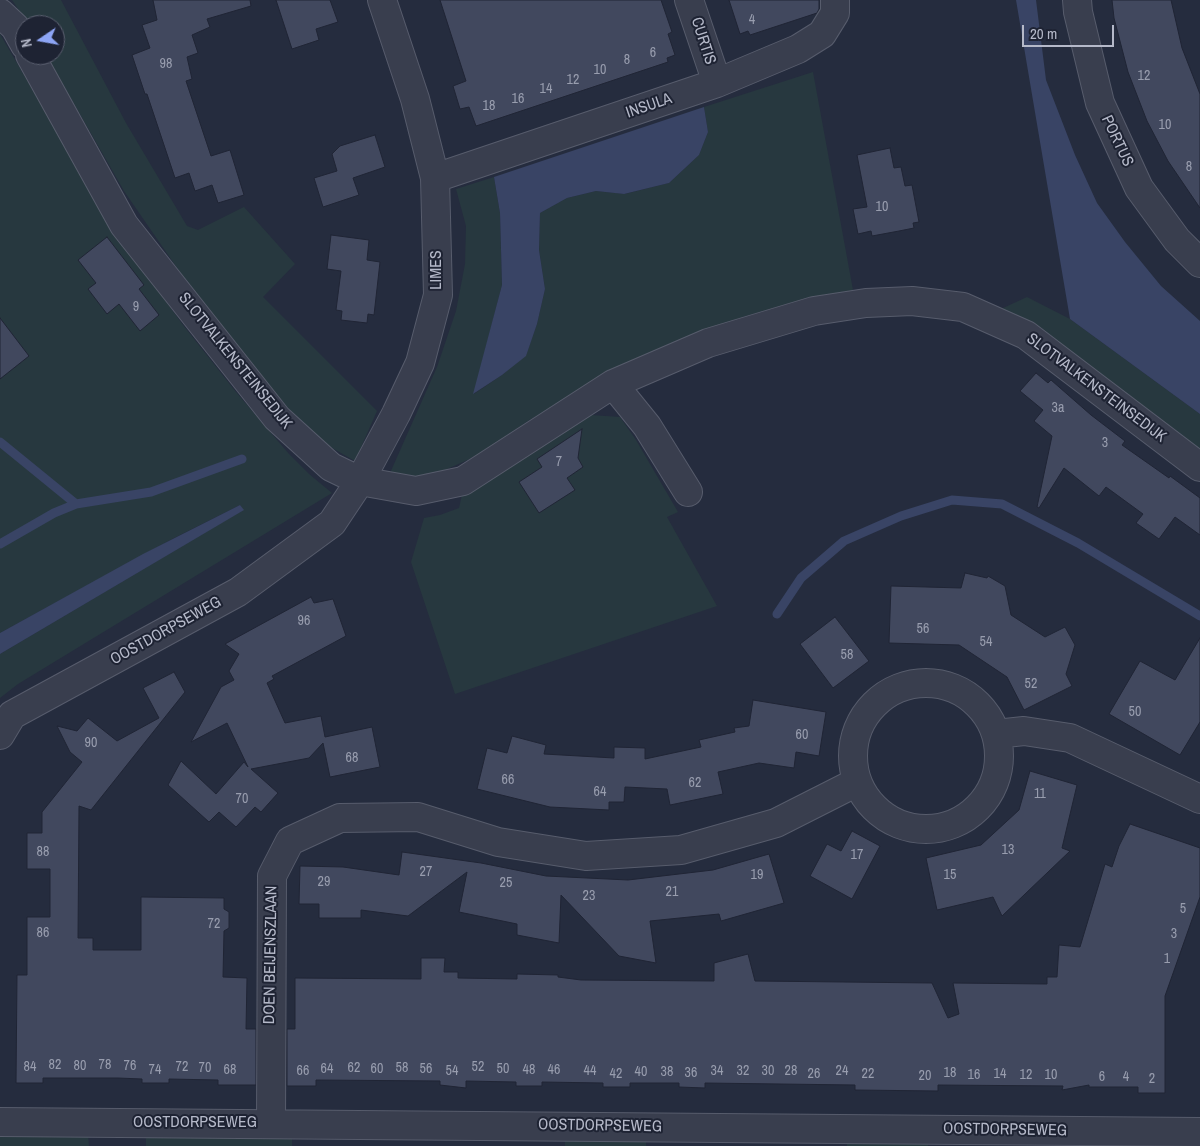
<!DOCTYPE html>
<html>
<head>
<meta charset="utf-8">
<style>
  body { margin:0 }
  #map { position:relative; width:1200px; height:1146px; overflow:hidden; background:#252c3e; font-family:"Archivo Narrow",sans-serif }
  canvas { display:block }
  .north { position:absolute; left:15px; top:15px; width:50px; height:50px; box-sizing:border-box; background:#1e2333; border:1px solid #5a5f6f; border-radius:50%; rotate:258deg; font-size:14px; font-weight:700; line-height:20px; text-align:center; color:#b5b9c9 }
  .north::after { content:''; display:block; margin:auto; width:18px; height:22px; background:#8da5f5; clip-path:polygon(50% 0,100% 100%,50% 72%,0 100%) }
  .scale { position:absolute; left:1022px; top:25px; width:92px; height:22px; box-sizing:border-box; border:2px solid #b5b9c9; border-top:0; padding-left:6px; font-size:15px; line-height:18px; white-space:nowrap; color:#b5b9c9; -webkit-text-stroke:4px #1e2333; paint-order:stroke }
</style>
</head>
<body>
<div id="map">
<canvas width="1200" height="1146"></canvas>
<div class="north">N</div>
<div class="scale">20 m</div>
</div>
<script>
const context = document.querySelector('canvas').getContext('2d');
context.lineJoin = 'round';
function fillPath(path, color) {
  context.fillStyle = color;
  context.fill(path, 'evenodd');
}
function shape(rows) {
  const path = new Path2D();
  for (const r of rows) {
    if (r.length === 3) {
      path.moveTo(r[0] + r[2], r[1]);
      path.arc(r[0], r[1], r[2], 0, 2 * Math.PI);
      continue;
    }
    path.moveTo(r[0], r[1]);
    for (let i = 2; i < r.length; i += 2) path.lineTo(r[i], r[i + 1]);
  }
  return path;
}
function strokePath(path, color, width, dash) {
  context.strokeStyle = color;
  context.lineWidth = width;
  context.lineCap = dash ? 'butt' : 'round';
  context.setLineDash(dash || []);
  context.stroke(path);
}
function label(font, color, halo, rows, align = 'center') {
  context.font = font + ' "Archivo Narrow",sans-serif';
  context.lineWidth = 4;
  context.setLineDash([]);
  context.textBaseline = 'middle';
  context.strokeStyle = halo;
  context.fillStyle = color;
  for (const [text, x, y, turn = 0] of rows) {
    context.save();
    context.translate(x, y);
    context.rotate((+turn || 0) * Math.PI / 180);
    context.textAlign = isNaN(turn) ? turn : align;
    if (halo) context.strokeText(text, 0, 0);
    context.fillText(text, 0, 0);
    context.restore();
  }
}
const green = shape([
  [12,0,61,0,126,123,187,226,198,230,244,207,295,264,263,297,377,411,355,461,313,437,252,366,184,278,124,191,46,55,55,55,55,25,29,25],
  [0,34,115,231,183,325,236,392,289,454,309,474,332,493,18,684,0,698,0,654,243,510,240,505,174,538,0,633],
  [813,72,853,290,802,300,743,317,673,344,611,373,528,421,479,455,438,473,411,478,390,473,437,367,456,311,465,264,466,226,456,189,494,177,500,213,502,285,474,394,502,375,526,355,537,324,545,289,539,250,540,213,567,198,596,191,625,194,669,183,699,155,708,132,704,107],
  [1027,297,1070,319,1200,414,1200,453,1001,309],
  [591,415,620,417,636,440,678,512,667,517,717,606,455,694,411,562,424,518,440,515,459,508,463,490],
  [0,1133,88,1134,89,1146,0,1146],
  [146,1134,292,1136,292,1146,146,1146],
  [565,1138,646,1139,646,1146,565,1146],
  [847,1140,928,1141,928,1146,847,1146]
]);
const water = shape([
  [1016,0,1036,0,1046,80,1075,155,1097,203,1125,242,1161,286,1200,321,1200,414,1070,319],
  [704,107,708,132,699,155,669,183,624,194,596,191,567,198,540,213,539,250,545,289,537,324,526,356,502,375,473,394,502,285,500,213,494,177],
  [240,505,244,510,0,654,0,633,143,554]
]);
const stream = shape([
  [0,442,76,504],
  [0,544,54,513,76,504,151,492,242,459],
  [777,614,801,578,844,541,901,516,952,500,1002,504,1078,543,1200,616]
]);
const building = shape([
  [153,0,250,0,251,6,207,19,210,27,192,35,198,53,187,57,192,79,186,81,211,156,230,150,244,195,218,203,212,185,195,191,189,173,175,178,147,94,145,94,132,55,150,48,142,25,157,20,153,0],
  [276,0,330,0,338,22,316,29,319,40,292,49,276,0],
  [440,0,661,0,672,32,668,34,675,55,667,58,668,62,476,126,469,107,460,109,453,86,466,81,440,0],
  [729,0,819,0,819,9,817,13,750,35,748,31,740,34,729,0],
  [1112,0,1171,0,1182,48,1200,94,1200,208,1168,161,1147,121,1128,72,1114,18,1112,0],
  [375,135,385,167,353,178,359,195,323,207,314,178,337,171,332,154,340,146,375,135],
  [890,148,894,168,901,167,905,186,912,185,919,222,913,223,914,228,899,231,872,236,871,231,858,234,853,209,867,207,857,155,890,148],
  [331,235,369,240,367,260,380,262,374,315,368,314,367,323,341,320,342,311,336,310,341,271,327,269,331,235],
  [107,237,144,285,139,289,159,315,140,331,119,304,107,314,88,289,96,283,78,260,107,237],
  [0,318,29,356,0,379,0,318],
  [1036,373,1048,383,1051,380,1091,415,1125,441,1122,445,1169,478,1170,476,1200,498,1200,535,1175,517,1159,539,1136,523,1143,514,1106,487,1099,496,1064,468,1039,508,1037,507,1052,436,1034,421,1043,410,1020,391,1036,373],
  [582,429,578,458,583,467,567,478,575,490,539,513,519,482,542,467,537,459,582,429],
  [965,573,987,578,988,576,1005,586,1011,615,1045,637,1065,627,1075,645,1066,674,1072,686,1024,710,1007,677,959,645,889,643,891,586,961,588,965,573],
  [311,597,314,603,333,599,346,636,272,676,274,679,267,683,285,723,321,716,325,737,372,727,380,767,330,777,323,743,309,758,251,769,278,793,261,812,255,807,236,827,219,812,209,822,168,785,181,761,216,794,244,762,248,767,227,723,191,742,221,687,234,680,229,671,239,654,225,644,311,597],
  [835,617,869,661,833,688,800,644,835,617],
  [1200,638,1200,722,1180,755,1109,714,1140,661,1175,680,1200,638],
  [174,672,185,692,91,810,79,806,78,938,93,938,93,950,141,950,141,897,224,898,224,909,229,912,229,928,224,931,223,977,247,978,246,1029,256,1029,256,1085,218,1085,218,1080,169,1079,169,1083,142,1083,142,1079,118,1078,43,1078,43,1083,16,1083,17,975,27,975,27,917,50,917,50,869,27,869,27,833,42,833,42,812,82,762,70,752,57,726,77,731,88,718,117,741,159,718,143,688,174,672],
  [753,700,826,712,819,756,796,752,794,768,759,763,718,772,723,794,670,805,667,789,625,787,624,802,609,802,609,810,550,807,477,789,487,748,507,753,512,736,546,745,544,754,614,758,614,747,645,748,645,759,701,747,699,740,735,732,734,728,749,726,753,700],
  [1030,771,1077,785,1062,848,1070,851,1002,916,993,897,937,910,926,858,981,845,1019,810,1030,771],
  [1130,824,1200,848,1200,897,1165,996,1165,1093,1138,1093,1138,1087,1089,1087,1089,1085,1062,1090,1063,1086,938,1085,938,1091,855,1090,855,1085,705,1083,705,1088,679,1087,679,1083,630,1083,630,1087,603,1087,603,1083,542,1082,542,1086,516,1086,516,1082,466,1081,466,1088,440,1085,440,1081,316,1080,316,1086,287,1086,287,1029,295,1029,295,978,421,979,421,958,445,958,444,972,458,972,458,978,517,979,517,974,558,975,558,977,581,980,714,981,714,963,748,954,755,981,932,983,948,1018,959,1014,953,983,1047,984,1047,977,1057,977,1059,945,1080,947,1105,864,1112,867,1119,846,1130,824],
  [852,831,880,846,852,899,810,876,827,844,841,851,852,831],
  [402,852,481,863,546,876,628,880,713,870,769,854,784,903,721,921,719,914,650,921,656,963,619,956,561,895,559,943,517,935,517,924,459,912,467,872,408,916,361,910,361,918,319,918,319,904,299,904,300,866,343,867,399,875,402,852]
]);
const minor = shape([
  [689,0,717,83],
  [1077,0,1078,12,1100,103,1139,188,1177,240,1200,263],
  [0,13,15,27,25,45],
  [30,55,124,225,277,418,331,467,360,481,416,491,463,481,613,384,708,343,814,311,866,303,912,301,963,307,1026,335,1200,467],
  [435,178,717,83,798,49,822,34,835,13,835,0],
  [613,384,647,426,688,492],
  [926,756,73],
  [996,734,1024,731,1070,738,1200,799],
  [0,735,12,715,238,592,332,523,360,481,396,414,420,363,438,295,435,178,415,99,382,0],
  [0,1122,1200,1132],
  [271,1124,272,876,290,841,340,818,418,817,498,842,586,856,681,850,776,823,857,782]
]);
const numberNames = [
  ["4",752,20],
  ["6",653,53],
  ["8",627,60],
  ["98",166,64],
  ["10",600,70],
  ["12",1144,76],
  ["12",573,80],
  ["14",546,89],
  ["16",518,99],
  ["18",489,106],
  ["10",1165,125],
  ["8",1189,167],
  ["10",882,207],
  ["9",136,307],
  ["3a",1058,408],
  ["3",1105,443],
  ["7",559,462],
  ["96",304,621],
  ["56",923,629],
  ["54",986,642],
  ["58",847,655],
  ["52",1031,684],
  ["50",1135,712],
  ["60",802,735],
  ["90",91,743],
  ["68",352,758],
  ["66",508,780],
  ["62",695,783],
  ["64",600,792],
  ["11",1040,794],
  ["70",242,799],
  ["13",1008,850],
  ["88",43,852],
  ["17",857,855],
  ["27",426,872],
  ["19",757,875],
  ["15",950,875],
  ["29",324,882],
  ["25",506,883],
  ["21",672,892],
  ["23",589,896],
  ["5",1183,909],
  ["72",214,924],
  ["86",43,933],
  ["3",1174,934],
  ["1",1167,959],
  ["82",55,1065],
  ["78",105,1065],
  ["80",80,1066],
  ["76",130,1066],
  ["84",30,1067],
  ["72",182,1067],
  ["52",478,1067],
  ["70",205,1068],
  ["62",354,1068],
  ["58",402,1068],
  ["64",327,1069],
  ["60",377,1069],
  ["56",426,1069],
  ["50",503,1069],
  ["74",155,1070],
  ["68",230,1070],
  ["48",529,1070],
  ["46",554,1070],
  ["66",303,1071],
  ["54",452,1071],
  ["44",590,1071],
  ["34",717,1071],
  ["32",743,1071],
  ["30",768,1071],
  ["28",791,1071],
  ["24",842,1071],
  ["40",641,1072],
  ["38",667,1072],
  ["36",691,1073],
  ["18",950,1073],
  ["42",616,1074],
  ["26",814,1074],
  ["22",868,1074],
  ["14",1000,1074],
  ["16",974,1075],
  ["12",1026,1075],
  ["10",1051,1075],
  ["20",925,1076],
  ["6",1102,1077],
  ["4",1126,1077],
  ["2",1152,1079]
];
const streetNames = [
  ["CURTIS",703,41,72],
  ["INSULA",649,106,-19],
  ["PORTUS",1117,141,65],
  ["LIMES",437,270,-90],
  ["SLOTVALKENSTEINSEDIJK",235,361,51],
  ["SLOTVALKENSTEINSEDIJK",1096,388,37],
  ["OOSTDORPSEWEG",166,631,-29],
  ["DOEN BEIJENSZLAAN",271,955,-89],
  ["OOSTDORPSEWEG",195,1123],
  ["OOSTDORPSEWEG",600,1126,1],
  ["OOSTDORPSEWEG",1005,1130,1]
];
fillPath(green, '#27383f');
fillPath(water, '#394465');
strokePath(stream, '#394465', 9);
fillPath(building, '#41485e');
strokePath(building, '#202535', 1);
strokePath(minor, '#575c6c', 30);
strokePath(minor, '#393e4e', 28);
label('14px', '#989dae', null, numberNames);
label('16px', '#b5b9c9', '#1e2333', streetNames);
</script>
</body>
</html>
